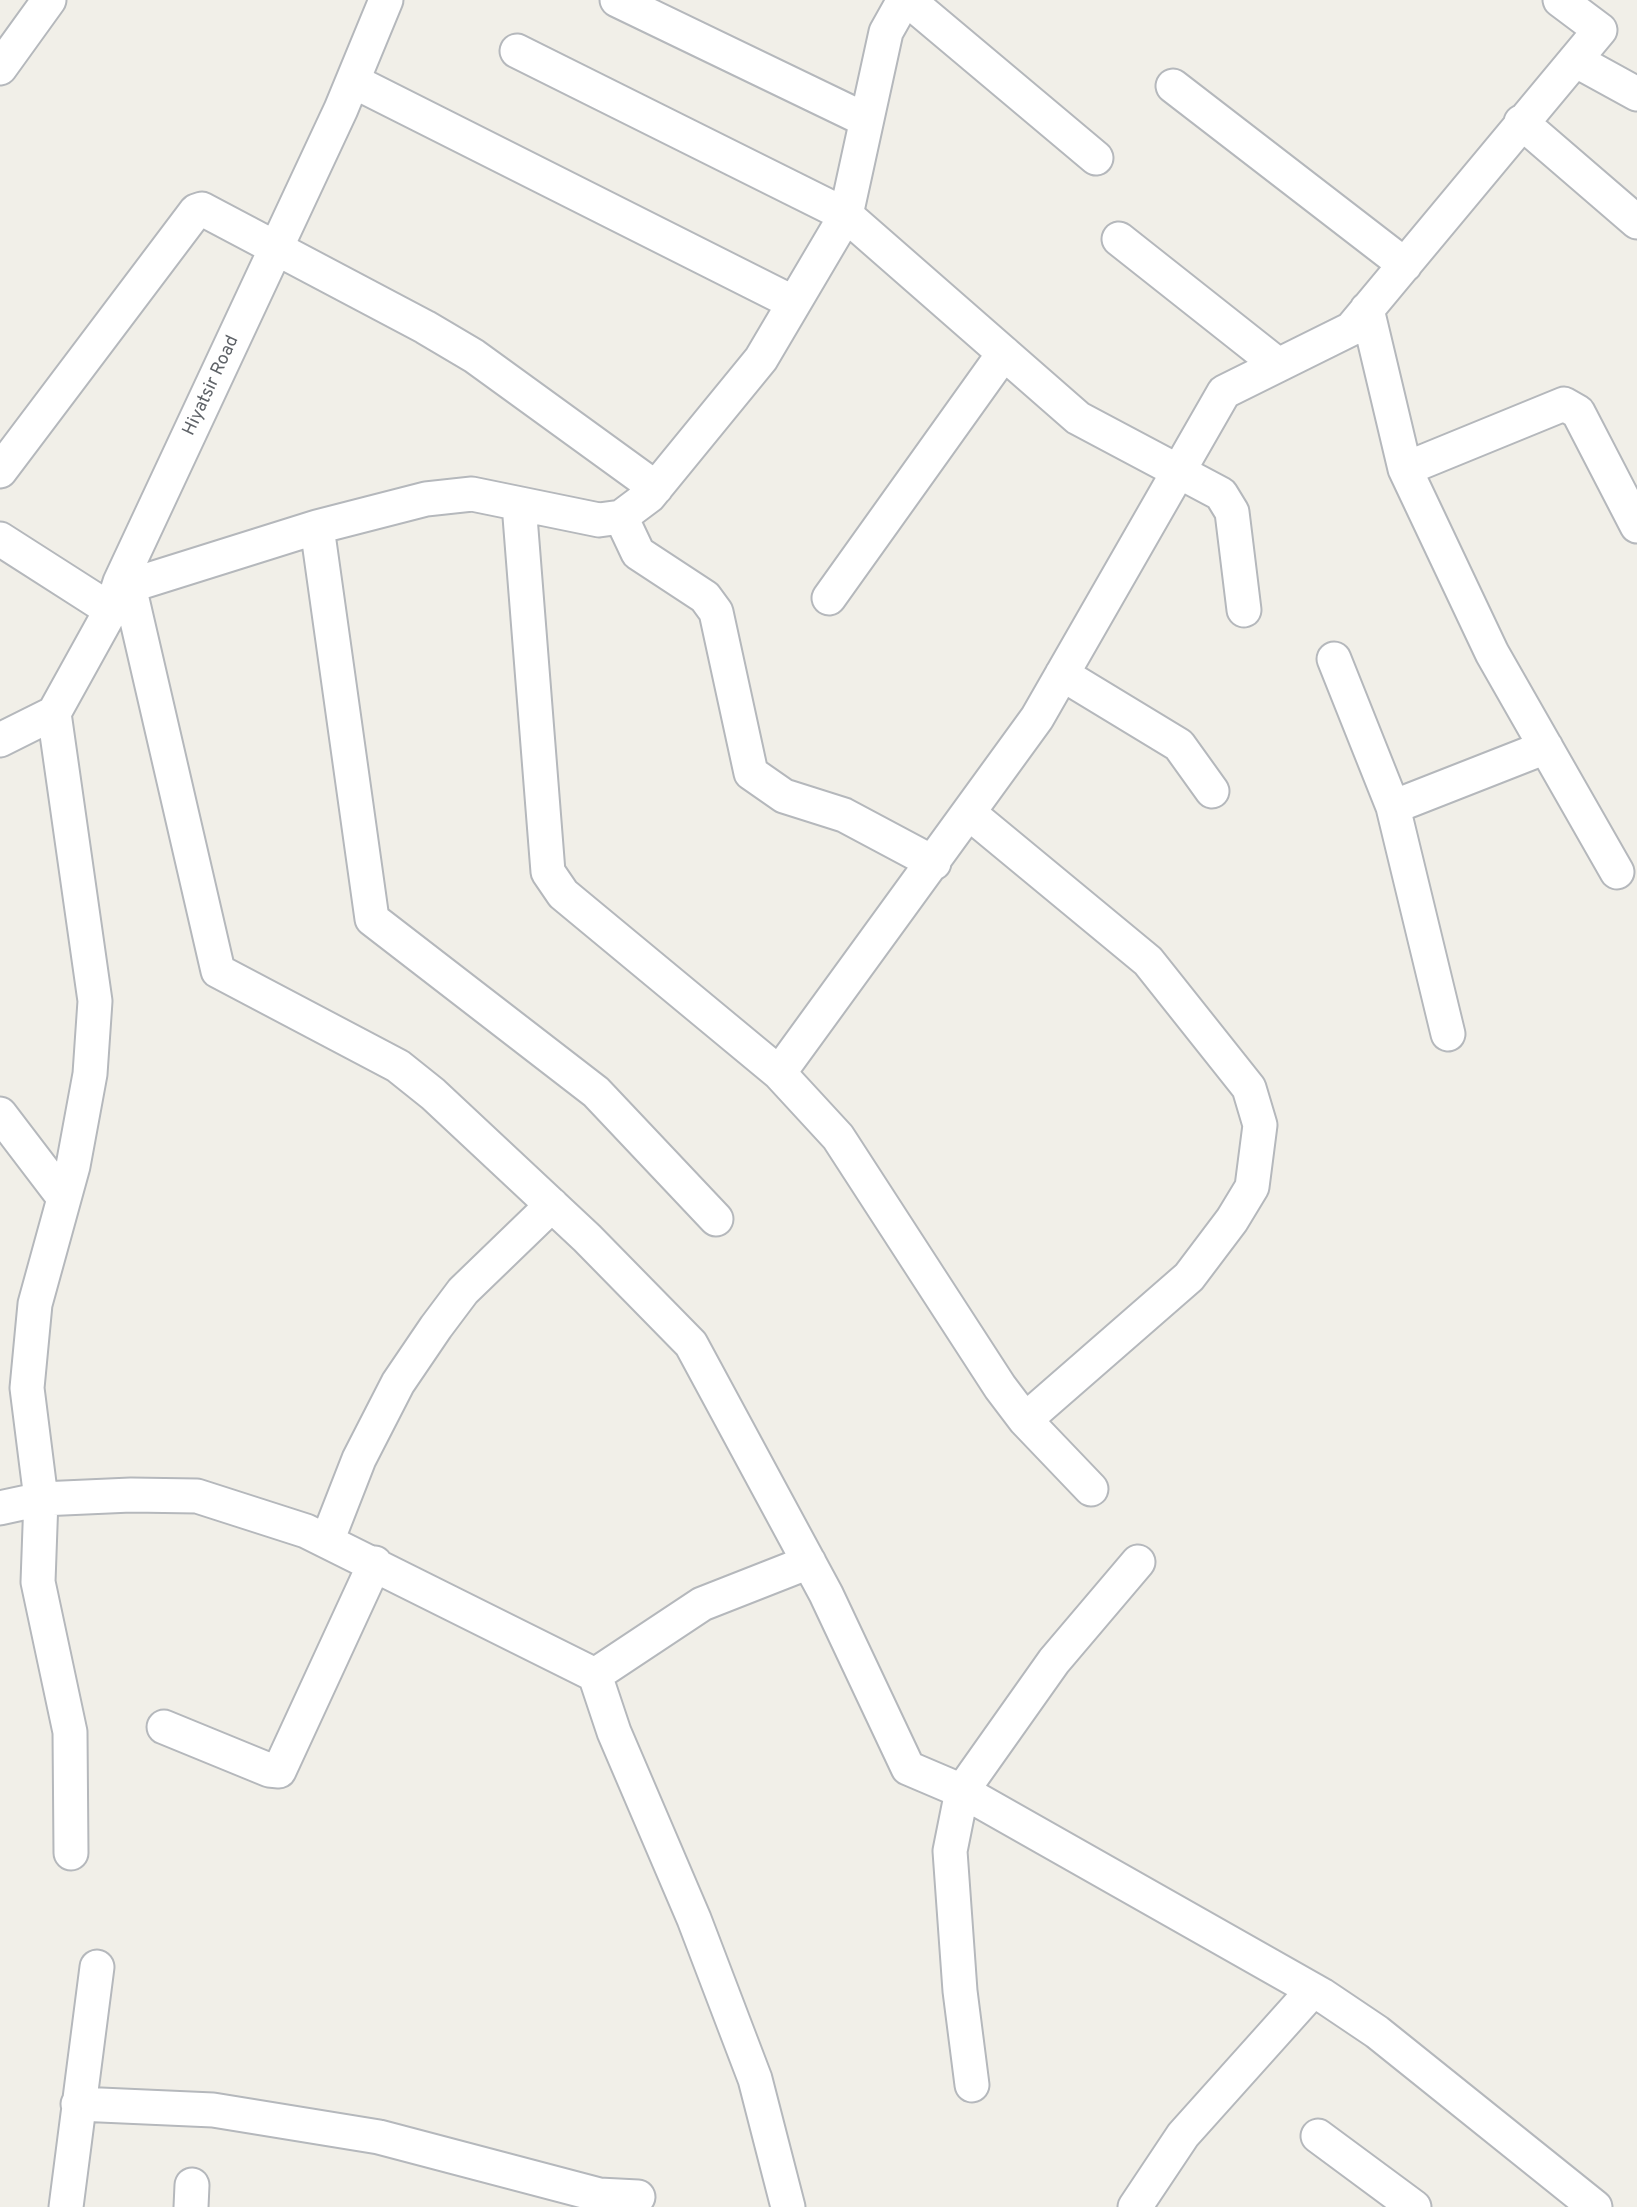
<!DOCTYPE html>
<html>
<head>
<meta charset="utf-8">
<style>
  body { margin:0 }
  canvas { display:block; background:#f1efe8 }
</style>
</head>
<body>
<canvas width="1637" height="2207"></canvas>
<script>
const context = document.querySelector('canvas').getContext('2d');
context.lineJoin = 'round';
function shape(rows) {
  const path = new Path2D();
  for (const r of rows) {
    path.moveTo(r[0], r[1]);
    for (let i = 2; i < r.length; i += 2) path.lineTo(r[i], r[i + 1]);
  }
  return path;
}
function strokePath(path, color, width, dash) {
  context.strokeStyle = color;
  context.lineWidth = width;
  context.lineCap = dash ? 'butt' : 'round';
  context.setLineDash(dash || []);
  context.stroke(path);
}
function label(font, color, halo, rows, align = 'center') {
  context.font = font + ' Overpass,sans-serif';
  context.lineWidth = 6;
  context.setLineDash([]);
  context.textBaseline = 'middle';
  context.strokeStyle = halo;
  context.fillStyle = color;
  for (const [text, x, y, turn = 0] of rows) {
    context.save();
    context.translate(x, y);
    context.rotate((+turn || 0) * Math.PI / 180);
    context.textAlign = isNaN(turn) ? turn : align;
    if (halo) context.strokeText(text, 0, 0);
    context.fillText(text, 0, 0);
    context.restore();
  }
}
const street = shape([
  [617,0,866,120],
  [908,0,1096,158],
  [517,51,846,215,1078,418,1221,494,1232,512,1244,610],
  [1575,60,1637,94],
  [0,68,49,0],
  [353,81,794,303],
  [1173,86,1405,265],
  [1521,122,1637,222],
  [1119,239,1277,364],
  [1367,309,1405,469,1492,653,1617,872],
  [1405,469,1564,404,1578,412,1637,526],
  [0,471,196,211,202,209,425,327,474,356,656,488],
  [519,504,548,872,563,894,779,1073,838,1137,1000,1387,1025,1420,1091,1489],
  [621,517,638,553,705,597,716,612,751,773,784,796,844,815,934,863],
  [317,527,372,919,596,1092,716,1219],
  [0,539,111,610],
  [120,582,129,586,317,527,426,499,472,494,599,520,621,517,649,496,761,359,846,215,886,32,904,0],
  [129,586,218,971,398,1066,433,1094,587,1238,691,1344,826,1594,908,1768,962,1791,1322,1995,1377,2032,1595,2207],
  [829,598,1004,353],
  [1334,659,1393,807,1448,1034],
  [1062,674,1179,745,1212,791],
  [54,713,95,1001,90,1074,73,1166,35,1304,27,1388,41,1499,38,1582,70,1732,71,1853],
  [0,740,54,713,111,610,120,582,341,109,386,0],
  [1393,807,1546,747],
  [969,813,1148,961,1249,1088,1260,1125,1252,1187,1232,1220,1189,1277,1025,1420],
  [779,1073,1037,718,1224,392,1351,329,1600,30,1560,0],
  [0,1114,64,1198],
  [0,1508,41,1499,131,1495,197,1496,306,1531,595,1675,614,1732,694,1919,755,2079,788,2207],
  [327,1541,359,1459,398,1383,436,1327,463,1291,552,1205],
  [595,1675,702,1604,809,1562],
  [164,1727,269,1770,279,1771,375,1563],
  [972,2085,960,1991,950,1851,962,1791,1054,1661,1138,1562],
  [78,2104,213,2110,379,2137,599,2195,638,2197],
  [1318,2136,1414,2207],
  [66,2207,97,1967],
  [191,2207,192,2185],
  [1135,2207,1183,2135,1313,1990]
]);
const streetNames = [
  ["Hiyatsir Road",212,386,-65]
];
strokePath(street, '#b5b8bc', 37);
strokePath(street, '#fff', 33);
label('18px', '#5f6368', '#fff', streetNames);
</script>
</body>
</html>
